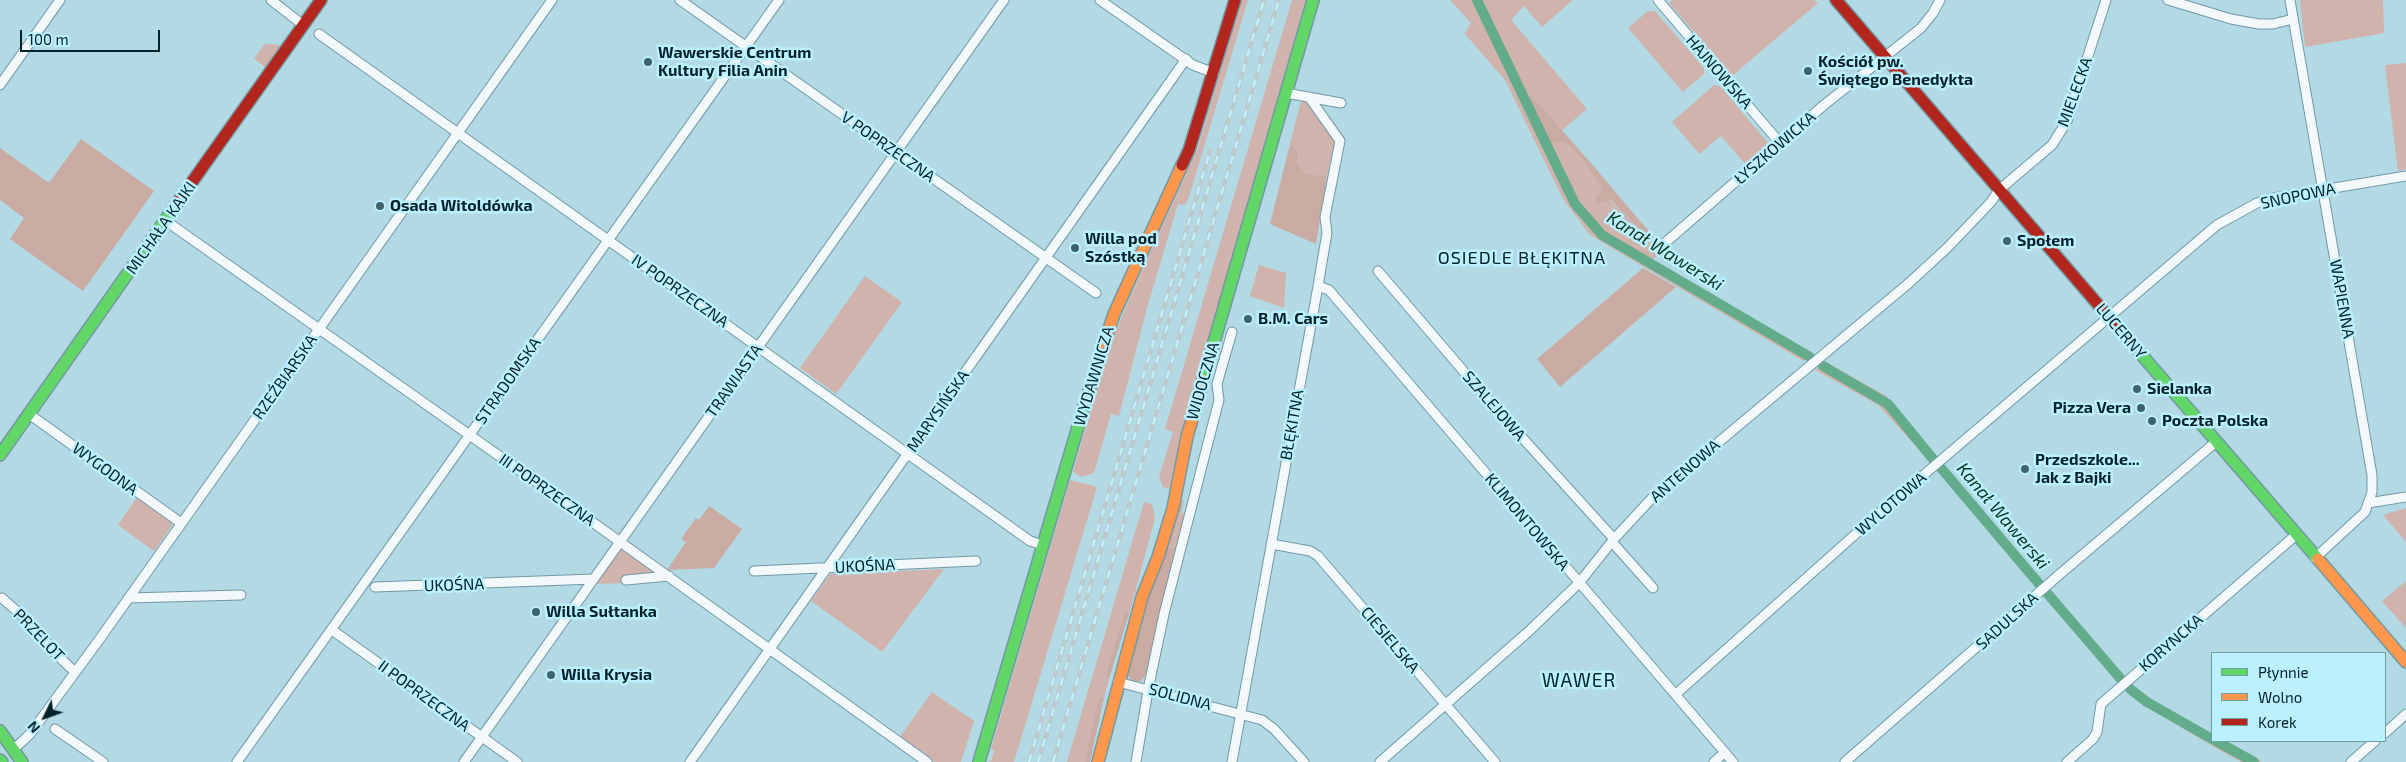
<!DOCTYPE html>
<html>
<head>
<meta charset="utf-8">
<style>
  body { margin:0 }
  #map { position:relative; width:2406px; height:762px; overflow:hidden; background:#b2d9e4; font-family:"Exo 2",sans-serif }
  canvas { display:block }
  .legend { position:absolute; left:2211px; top:652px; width:175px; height:90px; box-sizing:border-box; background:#bbf0ff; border:1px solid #719ea9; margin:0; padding:6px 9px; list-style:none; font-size:15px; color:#022229 }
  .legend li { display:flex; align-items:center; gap:10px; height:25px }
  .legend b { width:25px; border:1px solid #719ea9 }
  .north { position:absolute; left:20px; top:692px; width:50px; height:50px; -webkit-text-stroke:4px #bbf0ff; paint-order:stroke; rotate:228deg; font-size:14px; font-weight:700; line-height:20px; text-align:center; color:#022229 }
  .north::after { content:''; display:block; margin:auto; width:18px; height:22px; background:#022229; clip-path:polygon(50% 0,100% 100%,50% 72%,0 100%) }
  .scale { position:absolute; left:20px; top:30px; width:140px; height:22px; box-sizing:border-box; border:2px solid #022229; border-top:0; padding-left:6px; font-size:15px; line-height:18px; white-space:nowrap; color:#022229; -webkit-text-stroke:4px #bbf0ff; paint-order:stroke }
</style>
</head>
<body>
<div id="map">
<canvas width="2406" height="762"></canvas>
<ul class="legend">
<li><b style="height:6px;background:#63d668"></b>Płynnie</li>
<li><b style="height:6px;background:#ff974d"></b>Wolno</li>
<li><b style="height:6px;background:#b3261e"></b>Korek</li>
</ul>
<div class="north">N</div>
<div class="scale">100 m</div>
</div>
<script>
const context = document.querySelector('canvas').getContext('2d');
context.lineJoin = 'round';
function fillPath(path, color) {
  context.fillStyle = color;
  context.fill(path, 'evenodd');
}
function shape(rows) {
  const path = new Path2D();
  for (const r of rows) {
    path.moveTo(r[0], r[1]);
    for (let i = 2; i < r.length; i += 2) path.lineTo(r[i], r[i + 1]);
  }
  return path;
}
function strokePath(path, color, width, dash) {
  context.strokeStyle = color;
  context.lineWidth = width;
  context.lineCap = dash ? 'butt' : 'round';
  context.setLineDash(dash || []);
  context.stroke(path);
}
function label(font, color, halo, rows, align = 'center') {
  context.font = font + ' "Exo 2",sans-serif';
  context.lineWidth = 5;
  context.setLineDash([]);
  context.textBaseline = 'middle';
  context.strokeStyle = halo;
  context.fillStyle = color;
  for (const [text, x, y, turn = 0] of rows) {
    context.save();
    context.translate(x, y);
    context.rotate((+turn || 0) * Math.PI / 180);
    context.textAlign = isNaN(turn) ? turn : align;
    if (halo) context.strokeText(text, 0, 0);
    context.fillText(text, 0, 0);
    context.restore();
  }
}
const green = shape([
  [1242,0,1248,0,1189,197,1185,205,1178,204,1147,308,1119,416,1111,414,1094,473,1082,477,1073,472,1108,351,1128,302,1198,148],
  [1292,0,1306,0,1208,340,1170,489,1163,487,1159,477,1173,432,1165,429],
  [1450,0,1573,0,1542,27,1524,6,1511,20,1587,109,1562,130,1532,96,1561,142,1570,146,1582,159,1603,189,1594,198,1610,200,1646,236,1652,235,1664,250,1651,261,1810,355,1803,361,1590,235,1563,199,1505,80,1465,34,1471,23],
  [1672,0,1815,0,1818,3,1732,76,1669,3],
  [2300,0,2383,0,2384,33,2305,47],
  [1648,11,1655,11,1704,68,1704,74,1683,92,1628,28],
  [265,44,280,45,268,66,265,67,254,59],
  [2406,63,2406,169,2398,171,2385,65],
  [1714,85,1720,86,1769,144,1769,149,1748,167,1721,136,1699,154,1672,122],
  [1301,101,1306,101,1336,139,1327,176,1306,174,1297,162,1298,150,1290,144],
  [1259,265,1286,273,1284,308,1250,296],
  [865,276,902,302,836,394,800,368],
  [1826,362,1886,396,1937,457,1931,463,1878,405,1815,370],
  [1942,466,2043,582,2037,588,1938,470],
  [1070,480,1097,487,1014,762,987,762,991,761,994,751,991,749],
  [137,497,171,521,172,525,154,551,118,525],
  [1182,500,1184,500,1181,513,1186,514,1176,550,1167,547],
  [1144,502,1152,504,1155,518,1130,611,1125,610,1105,677,1109,679,1104,698,1100,697,1085,762,1067,762],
  [2406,508,2406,542,2383,515],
  [622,548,656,573,626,575,626,583,597,584,599,578],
  [944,569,882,652,811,601,830,574],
  [2406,581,2406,628,2382,601],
  [2050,593,2123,676,2117,681,2045,597],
  [2130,685,2149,700,2212,734,2212,741,2224,741,2262,762,2241,762,2221,751,2144,705,2126,688],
  [932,692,974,721,961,762,934,762,924,755,925,753,899,738]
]);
const forest = shape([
  [1532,96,1590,162,1652,235,1646,236,1611,200,1598,203,1594,198,1603,189,1582,159,1570,146,1561,142,1550,142,1528,99],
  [81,139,154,191,83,291,10,239,24,218,0,200,0,148,49,183],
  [1290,144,1298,150,1297,162,1306,174,1327,176,1316,244,1270,224],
  [1643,268,1676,287,1560,387,1537,359],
  [709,506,742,529,714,568,667,570,686,542,681,539,696,518,699,520],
  [1167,547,1176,550,1145,676,1141,681,1136,682,1131,680,1127,674,1143,610],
  [1125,610,1130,611,1109,679,1105,677],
  [1099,697,1104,698,1090,762,1085,762]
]);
const canal = shape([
  [1477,0,1575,204,1602,235,1810,357],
  [1823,366,1888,404,1933,459],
  [1941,468,2040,585],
  [2047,593,2120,678],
  [2130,689,2147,702,2212,739],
  [2216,741,2254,762]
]);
const street = shape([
  [271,0,303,25],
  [680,0,1096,293],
  [1100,0,1193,65,1214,73],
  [1658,0,1780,143],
  [2168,0,2231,19,2259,24,2273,24,2293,19],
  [2290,0,2372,475,2372,492,2365,512,2315,558],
  [319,34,1030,541,1043,545],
  [0,85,60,0],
  [1286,93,1341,103],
  [166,221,556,496,927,762],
  [1666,242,1824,105,1921,28,1933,13,1940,0],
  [1378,271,1489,401,1614,539],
  [1318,286,1329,290,1733,762],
  [29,414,181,523],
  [2368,503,2406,497],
  [1612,542,1653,588],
  [1271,544,1310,551,1318,556,1495,762],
  [754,571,976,561],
  [626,580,669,576],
  [375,587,594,579],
  [2,598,28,621,56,654,75,672],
  [128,598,241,595],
  [332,630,517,762],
  [1118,682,1262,720,1274,729,1304,762],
  [1676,694,1886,507,2217,225,2257,203,2274,198,2406,176],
  [55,729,103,762],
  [2385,733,2406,714],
  [13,750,30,734,99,640,552,0],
  [237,762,779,0],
  [464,762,1004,0],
  [690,762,1186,59],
  [1136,762,1149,685,1164,614,1219,400,1217,384,1232,332],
  [1232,762,1318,286,1327,233,1325,217,1340,141,1309,97],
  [1380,762,1528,632,1579,583,1614,539,1653,497,1909,283,1947,248,1991,202,1999,190,2052,145,2067,121,2106,0],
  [1714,762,1725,752],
  [1845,762,2060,574,2216,442],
  [2067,762,2093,739,2097,732,2101,704,2296,535],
  [2351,762,2375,741]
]);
const fast = shape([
  [2114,323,2318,559],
  [1203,380,1313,0],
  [0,455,180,199],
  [0,731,22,762],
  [0,760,2,762],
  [979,762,1085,403]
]);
const slow = shape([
  [1085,403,1114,314,1182,165],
  [2318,559,2406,662],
  [1098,762,1142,597,1158,557,1173,508,1187,437,1203,380]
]);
const jam = shape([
  [1836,0,2114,323],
  [1182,165,1189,150,1235,0],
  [180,199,321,0]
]);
const rail = shape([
  [1029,762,1210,151],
  [1038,762,1264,0],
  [1053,762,1279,0]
]);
const markers = [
  [648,62,5,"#40626a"],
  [1808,71,5,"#40626a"],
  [380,206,5,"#40626a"],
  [2007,241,5,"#40626a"],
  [1075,248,5,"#40626a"],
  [1248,319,5,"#40626a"],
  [2137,389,5,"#40626a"],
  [2141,408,5,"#40626a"],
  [2152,421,5,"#40626a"],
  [2025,469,5,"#40626a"],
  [536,612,5,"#40626a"],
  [551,675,5,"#40626a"]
];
const poiNames = [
  ["Wawerskie Centrum",658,53],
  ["Kultury Filia Anin",658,71],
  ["Kościół pw.",1818,62],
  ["Świętego Benedykta",1818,80],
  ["Osada Witoldówka",390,206],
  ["Willa pod",1085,239],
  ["Szóstką",1085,257],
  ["Społem",2017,241],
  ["B.M. Cars",1258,319],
  ["Sielanka",2147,389],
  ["Pizza Vera",2131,408,"right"],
  ["Poczta Polska",2162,421],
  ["Przedszkole...",2035,460],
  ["Jak z Bajki",2035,478],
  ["Willa Sułtanka",546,612],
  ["Willa Krysia",561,675]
];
const streetNames = [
  ["HAJNOWSKA",1719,72,49],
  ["MIELECKA",2075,92,-70],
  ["V POPRZECZNA",888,147,35],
  ["ŁYSZKOWICKA",1775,148,-41],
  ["SNOPOWA",2298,196,-12],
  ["MICHAŁA KAJKI",161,228,-55],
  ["IV POPRZECZNA",680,291,35],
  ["WAPIENNA",2342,299,80],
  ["LUCERNY",2121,331,49],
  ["WYDAWNICZA",1094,376,-73],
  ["RZEŹBIARSKA",285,377,-55],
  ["STRADOMSKA",508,381,-55],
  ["TRAWIASTA",734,381,-55],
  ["WIDOCZNA",1203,381,-74],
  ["SZALEJOWA",1494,406,49],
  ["MARYSIŃSKA",938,411,-55],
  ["BŁĘKITNA",1292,425,-80],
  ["WYGODNA",105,469,36],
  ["ANTENOWA",1685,471,-41],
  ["III POPRZECZNA",547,490,35],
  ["WYLOTOWA",1891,504,-41],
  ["KLIMONTOWSKA",1527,522,50],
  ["UKOŚNA",865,566,-3],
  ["UKOŚNA",454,585,-2],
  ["SADULSKA",2007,621,-42],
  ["PRZELOT",39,635,46],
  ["CIESIELSKA",1390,640,50],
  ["KORYNCKA",2171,643,-41],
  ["II POPRZECZNA",424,696,36],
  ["SOLIDNA",1180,697,15]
];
const waterNames = [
  ["Kanał Wawerski",1665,251,32],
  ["Kanał Wawerski",2003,516,50]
];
const neighbourhoodNames = [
  ["OSIEDLE BŁĘKITNA",1522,258]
];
const quarterNames = [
  ["WAWER",1579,681]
];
fillPath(green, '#d0b3ac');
fillPath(forest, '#caaba3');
strokePath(canal, '#62ac8b', 10);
strokePath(street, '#7299a3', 11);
strokePath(fast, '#7299a3', 14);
strokePath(slow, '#7299a3', 14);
strokePath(jam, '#7299a3', 14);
strokePath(street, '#f3f9fb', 9);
strokePath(fast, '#63d668', 11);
strokePath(slow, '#ff974d', 11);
strokePath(jam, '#b3261e', 11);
strokePath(rail, '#bdcacd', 4.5);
strokePath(rail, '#bbf0ff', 2.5, [8]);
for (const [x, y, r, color] of markers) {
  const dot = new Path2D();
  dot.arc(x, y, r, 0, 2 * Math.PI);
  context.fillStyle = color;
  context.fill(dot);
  strokePath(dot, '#bbf0ff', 2);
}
label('bold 16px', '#022229', '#bbf0ff', poiNames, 'left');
label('16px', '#022229', '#bbf0ff', streetNames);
label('italic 18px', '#0d341f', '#bbf0ff', waterNames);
context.letterSpacing = '1px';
label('18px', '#022229', '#bbf0ff', neighbourhoodNames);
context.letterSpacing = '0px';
context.letterSpacing = '1px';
label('19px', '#022229', '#bbf0ff', quarterNames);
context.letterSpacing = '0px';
</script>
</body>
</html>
